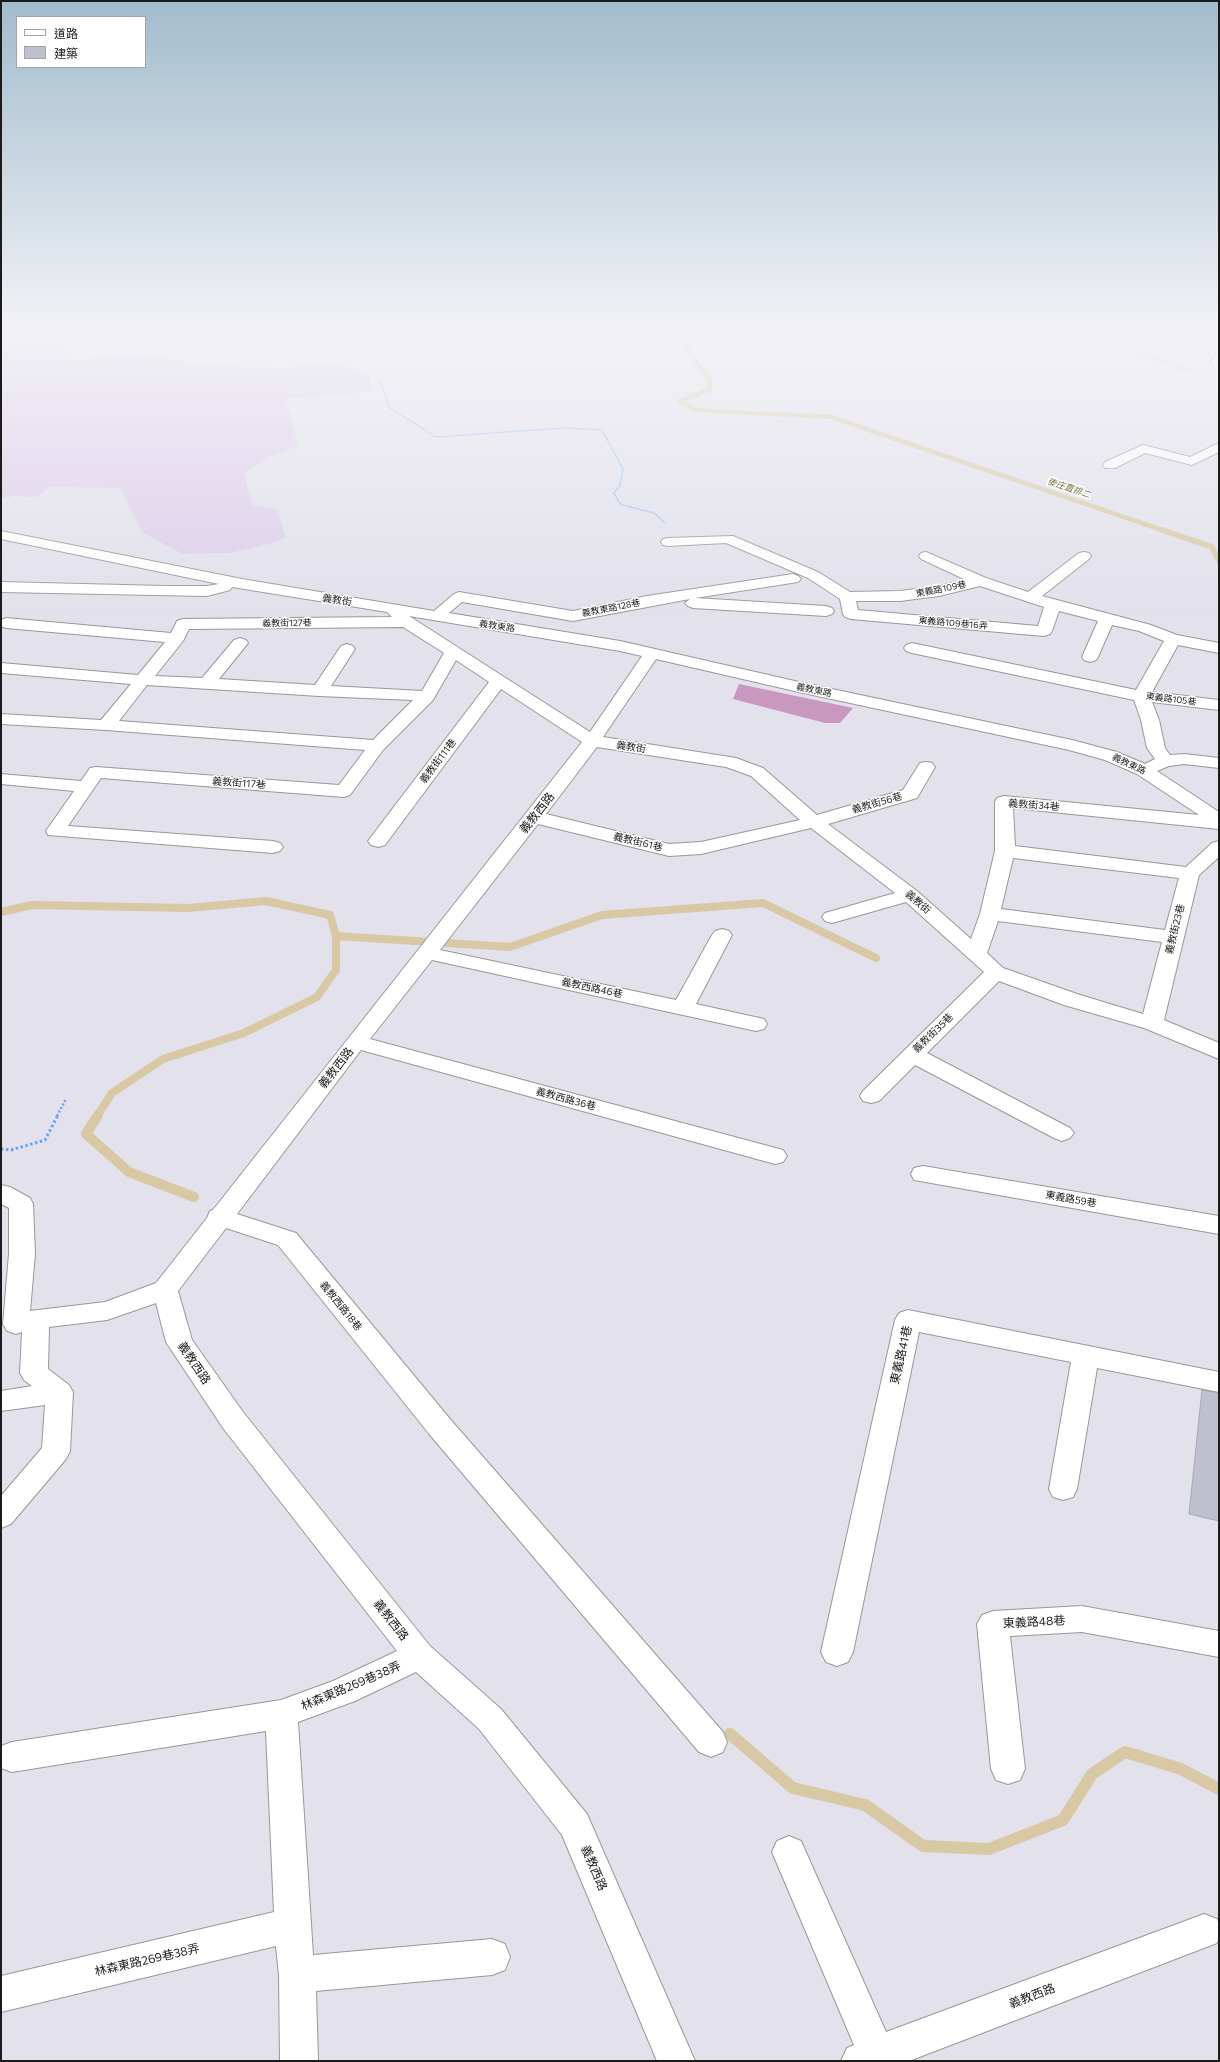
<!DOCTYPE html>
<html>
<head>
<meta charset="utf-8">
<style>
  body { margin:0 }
  #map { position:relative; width:1220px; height:2062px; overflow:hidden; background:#e2e1ec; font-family:Commissioner,"Noto Sans TC",sans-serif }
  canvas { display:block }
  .frame { position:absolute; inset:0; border:2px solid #1b1b1b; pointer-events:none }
  .legend { position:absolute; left:16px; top:16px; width:130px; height:52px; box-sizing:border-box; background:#fff; border:1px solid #a4a4a4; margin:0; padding:5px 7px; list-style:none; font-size:12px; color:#1b1b1b }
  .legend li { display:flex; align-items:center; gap:8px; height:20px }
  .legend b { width:20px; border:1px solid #a4a4a4 }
</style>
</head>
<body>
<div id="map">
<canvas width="1220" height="2062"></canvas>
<div class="frame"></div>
<ul class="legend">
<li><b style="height:5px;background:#fff"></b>道路</li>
<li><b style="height:11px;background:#bfc0ce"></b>建築</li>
</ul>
</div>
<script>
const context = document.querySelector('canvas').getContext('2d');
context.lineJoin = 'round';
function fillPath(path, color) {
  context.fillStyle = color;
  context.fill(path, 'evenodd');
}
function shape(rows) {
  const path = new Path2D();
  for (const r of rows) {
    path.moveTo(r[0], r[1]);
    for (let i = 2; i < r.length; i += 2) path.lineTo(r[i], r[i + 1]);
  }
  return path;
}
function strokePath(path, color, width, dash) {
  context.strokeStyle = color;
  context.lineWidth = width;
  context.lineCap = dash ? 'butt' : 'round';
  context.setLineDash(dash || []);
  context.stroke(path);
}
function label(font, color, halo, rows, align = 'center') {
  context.font = font + ' Commissioner,"Noto Sans TC",sans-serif';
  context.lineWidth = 3;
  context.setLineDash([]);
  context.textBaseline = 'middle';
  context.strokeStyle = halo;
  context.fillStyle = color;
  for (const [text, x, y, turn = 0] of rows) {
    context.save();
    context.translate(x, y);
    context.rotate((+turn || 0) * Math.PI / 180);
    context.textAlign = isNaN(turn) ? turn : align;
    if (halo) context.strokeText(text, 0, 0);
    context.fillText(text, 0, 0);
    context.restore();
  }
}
const farmland = shape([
  [1,328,38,328,71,352,75,361,100,357,126,355,157,356,202,365,280,368,338,363,370,376,372,391,286,399,298,446,268,457,244,473,252,505,278,510,286,538,259,547,228,553,183,554,143,533,120,488,49,487,36,497,14,496,1,499]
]);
const forest = shape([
  [739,684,853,708,840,723,825,723,733,699]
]);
const streamFar4 = shape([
  [672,328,709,379,710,389,680,401,696,410,831,417,1165,531]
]);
const streamFar3 = shape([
  [1162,530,1212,547,1219,561]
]);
const streamFar2 = shape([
  [1,912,32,905,188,908,266,901,330,915,336,936,336,970,317,997,244,1033,163,1059,112,1093,97,1116],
  [336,936,510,947,602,915,763,903,876,958]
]);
const streamFar1 = shape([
  [98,1115,86,1134,129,1172,194,1197]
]);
const stream = shape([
  [730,1734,793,1788,865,1805,923,1846,989,1849,1063,1820,1092,1774,1125,1752,1181,1769,1219,1789]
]);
const building = shape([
  [1202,1390,1219,1393,1219,1521,1189,1514,1202,1390]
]);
const pathFar2 = shape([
  [1154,328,1110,344,1184,369,1199,371],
  [380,381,390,408,436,437,564,428,602,430,623,469,620,485,614,493,620,504,654,513,665,523]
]);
const pathFar1 = shape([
  [57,1116,66,1099]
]);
const path = shape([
  [1,1149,11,1150,45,1140,58,1115]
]);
const minor = shape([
  [1219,354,1219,371,1215,370,1211,362,1215,356,1219,354],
  [1219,443,1219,452,1192,465,1145,453,1115,468,1105,468,1103,465,1105,462,1143,445,1190,457,1219,443],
  [1,531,242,579,434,611,454,594,459,592,573,611,647,596,793,574,798,576,801,579,798,582,695,598,826,606,832,608,834,611,832,614,826,616,693,608,688,606,685,603,690,599,573,621,462,602,449,613,620,641,799,682,1072,740,1117,752,1145,764,1155,759,1147,748,1141,720,1134,700,912,653,906,651,904,648,906,645,912,643,1136,690,1164,641,1139,631,1112,625,1098,657,1096,660,1090,662,1084,660,1082,657,1098,621,1059,611,1052,631,1050,634,1044,636,851,619,845,617,843,614,840,599,808,578,726,543,668,546,663,545,661,542,663,539,668,538,733,536,818,572,850,592,900,591,939,586,966,580,921,559,919,556,921,553,926,552,986,578,1028,592,1079,553,1084,552,1089,553,1091,556,1089,559,1042,596,1151,625,1177,635,1219,643,1219,653,1178,645,1152,692,1219,700,1219,710,1152,702,1159,720,1165,748,1170,755,1184,754,1219,758,1219,768,1184,764,1169,766,1157,771,1219,812,1219,829,1013,808,1015,846,1186,867,1212,843,1219,841,1219,857,1199,875,1164,1020,1219,1043,1219,1059,1144,1028,1064,1005,999,981,927,1053,1070,1128,1074,1133,1070,1138,1062,1141,1054,1138,915,1065,879,1101,871,1103,863,1101,860,1096,863,1091,984,972,906,902,832,923,825,921,822,917,825,913,895,893,811,828,701,854,669,856,538,824,440,950,676,1000,712,935,715,931,722,929,729,931,732,935,696,1004,764,1019,767,1024,764,1029,756,1031,432,960,370,1039,783,1150,787,1156,783,1162,775,1164,361,1050,237,1214,296,1233,450,1419,723,1732,727,1742,723,1752,711,1757,699,1752,430,1435,278,1245,226,1228,178,1291,192,1340,243,1412,430,1646,501,1709,587,1814,695,2061,657,2061,562,1835,479,1729,416,1672,355,1701,298,1722,313,1955,492,1939,505,1944,510,1957,505,1970,492,1975,316,1991,318,2061,280,2061,279,1975,276,1946,1,2012,1,1976,274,1912,266,1731,12,1772,1,1768,1,1746,12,1742,281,1700,333,1681,397,1651,223,1428,166,1342,156,1303,107,1320,49,1327,48,1369,69,1385,73,1392,70,1451,66,1459,11,1524,1,1528,1,1496,42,1448,45,1405,1,1411,1,1391,32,1386,24,1380,20,1373,22,1332,16,1334,7,1331,3,1324,9,1254,9,1208,1,1204,1,1185,10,1187,30,1198,33,1204,35,1254,30,1311,105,1302,156,1283,207,1218,210,1211,213,1210,582,742,501,689,385,845,378,847,371,845,368,841,371,837,489,682,456,660,433,700,383,750,350,795,344,797,101,778,68,826,273,841,280,843,283,847,280,851,273,853,48,835,46,831,74,791,1,784,1,774,81,781,90,768,96,767,339,785,365,750,106,730,1,724,1,714,101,720,131,684,1,673,1,663,138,675,165,642,6,628,1,626,1,620,6,618,171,633,177,621,183,619,392,617,387,612,232,587,230,590,207,596,1,592,1,582,164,586,207,586,219,584,1,539,1,531],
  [980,586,1044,607,1038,626,858,610,856,601,900,601,939,596,980,586],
  [409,616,620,651,642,656,590,732,409,616],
  [403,627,444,653,422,691,331,686,355,649,353,646,347,644,341,646,315,685,219,679,248,643,246,640,240,638,234,640,202,678,155,676,183,641,189,629,403,627],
  [656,659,799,692,1069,750,1105,760,1137,774,1199,815,1004,796,997,798,995,802,995,851,980,914,971,939,917,891,828,824,917,798,935,767,932,763,926,762,920,763,903,790,817,815,763,768,736,758,603,737,656,659],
  [147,685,319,696,413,700,373,740,119,721,147,685],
  [597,747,726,767,751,776,800,820,701,842,669,844,546,814,597,747],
  [1013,858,1179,878,1165,930,1001,909,1013,858],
  [998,921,1162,942,1143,1014,1080,995,1003,968,987,953,998,921],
  [923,1166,1219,1216,1219,1234,914,1180,911,1174,914,1168,923,1166],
  [908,1310,1219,1372,1219,1392,1097,1368,1077,1489,1073,1497,1063,1500,1053,1497,1049,1489,1071,1362,919,1332,853,1652,848,1662,837,1666,826,1662,821,1652,895,1320,899,1313,908,1310],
  [1082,1606,1219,1631,1219,1657,1082,1632,1010,1636,1025,1769,1020,1780,1008,1784,996,1780,991,1769,977,1624,982,1615,993,1611,1082,1606],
  [789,1836,801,1841,886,2032,1204,1914,1217,1919,1219,1924,1219,1938,1217,1943,1204,1948,909,2061,841,2061,847,2048,854,2045,772,1852,777,1841,789,1836]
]);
const farWaternames = [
  ["後庄直排二",1069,488,19]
];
const farStreetnames = [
  ["東義路109巷",941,589,-11],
  ["義教東路128巷",611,608,-11],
  ["義教街127巷",287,623,-1],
  ["東義路109巷16弄",953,623,5],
  ["義教東路",497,626,9],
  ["義教東路",814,690,12],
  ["東義路105巷",1171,699,7],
  ["義教東路",1129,764,25]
];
const streetNames = [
  ["義教街",337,600,9],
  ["義教街",631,747,9],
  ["義教街111巷",438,761,-53],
  ["義教街117巷",239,783,4],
  ["義教街56巷",877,803,-16],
  ["義教街34巷",1034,805,4],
  ["義教街61巷",638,842,13],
  ["義教街",918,902,41],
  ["義教街23巷",1175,929,-76],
  ["義教西路46巷",592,988,12],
  ["義教街35巷",933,1033,-44],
  ["義教西路36巷",566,1099,15],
  ["東義路59巷",1071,1199,10],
  ["義教西路18巷",341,1306,51]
];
const nearStreetnames = [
  ["義教西路",537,813,-52],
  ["義教西路",336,1068,-52],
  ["東義路41巷",901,1355,-77],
  ["義教西路",194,1363,56],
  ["義教西路",391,1620,52],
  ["東義路48巷",1034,1622,-3],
  ["林森東路269巷38弄",351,1686,-23],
  ["義教西路",594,1868,67],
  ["林森東路269巷38弄",147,1960,-13],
  ["義教西路",1032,1996,-21]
];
fillPath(farmland, '#ddccea');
fillPath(forest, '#c998c0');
strokePath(streamFar4, '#d8c8a3', 4.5);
strokePath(streamFar3, '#d8c8a3', 6);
strokePath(streamFar2, '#d8c8a3', 8);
strokePath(streamFar1, '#d8c8a3', 10);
strokePath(stream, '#d8c8a3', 12);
fillPath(building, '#bfc0ce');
strokePath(building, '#a4a6bc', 1);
strokePath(minor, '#989898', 2);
strokePath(pathFar2, '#6da4f1', 1.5, [1, 1]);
strokePath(pathFar1, '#6da4f1', 2.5, [2, 2]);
strokePath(path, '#6da4f1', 3, [2.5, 2.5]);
fillPath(minor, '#fff');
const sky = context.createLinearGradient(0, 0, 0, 617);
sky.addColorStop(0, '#a1bccc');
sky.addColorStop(0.53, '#f2f2f6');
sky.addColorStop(1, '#f2f2f600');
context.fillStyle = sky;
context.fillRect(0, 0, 1220, 617);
label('italic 9px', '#78763c', '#fff', farWaternames);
label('9px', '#1b1b1b', '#fff', farStreetnames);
label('10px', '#1b1b1b', '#fff', streetNames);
label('12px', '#1b1b1b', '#fff', nearStreetnames);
</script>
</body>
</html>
